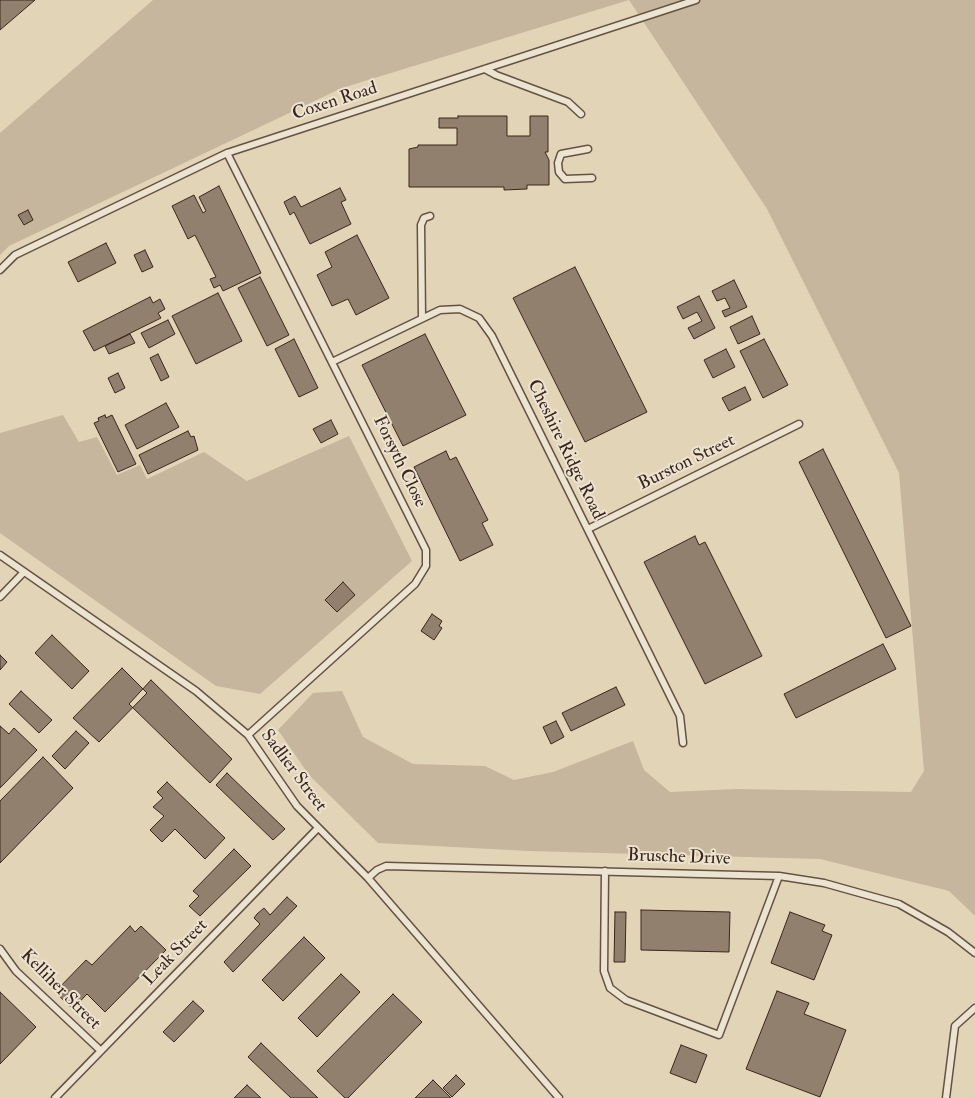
<!DOCTYPE html>
<html>
<head>
<meta charset="utf-8">
<style>
  body { margin:0 }
  canvas { display:block; background:#e2d4b7 }
</style>
</head>
<body>
<canvas width="975" height="1098"></canvas>
<script>
const context = document.querySelector('canvas').getContext('2d');
context.lineJoin = 'round';
function fillPath(path, color) {
  context.fillStyle = color;
  context.fill(path, 'evenodd');
}
function shape(rows) {
  const path = new Path2D();
  for (const r of rows) {
    path.moveTo(r[0], r[1]);
    for (let i = 2; i < r.length; i += 2) path.lineTo(r[i], r[i + 1]);
  }
  return path;
}
function strokePath(path, color, width, dash) {
  context.strokeStyle = color;
  context.lineWidth = width;
  context.lineCap = dash ? 'butt' : 'round';
  context.setLineDash(dash || []);
  context.stroke(path);
}
function label(font, color, halo, rows, align = 'center') {
  context.font = font + ' "IM FELL Double Pica",serif';
  context.lineWidth = 4;
  context.setLineDash([]);
  context.textBaseline = 'middle';
  context.strokeStyle = halo;
  context.fillStyle = color;
  for (const [text, x, y, turn = 0] of rows) {
    context.save();
    context.translate(x, y);
    context.rotate((+turn || 0) * Math.PI / 180);
    context.textAlign = isNaN(turn) ? turn : align;
    if (halo) context.strokeText(text, 0, 0);
    context.fillText(text, 0, 0);
    context.restore();
  }
}
const green = shape([
  [153,0,975,0,975,916,949,891,820,859,529,851,378,843,309,775,278,730,313,693,342,691,363,737,413,764,485,766,514,780,553,772,633,741,644,770,670,792,736,789,911,792,924,771,899,473,767,209,629,0,342,88,9,246,0,255,0,133],
  [63,415,79,442,97,437,117,475,140,465,147,479,204,452,247,481,349,436,412,561,260,694,216,686,0,533,0,433]
]);
const building = shape([
  [0,0,35,0,0,30,0,0],
  [458,116,507,116,507,136,530,136,530,116,548,116,548,152,545,152,549,160,549,185,527,185,527,189,504,190,504,187,409,187,409,149,418,147,418,145,457,145,457,128,439,128,439,118,458,118,458,116],
  [219,186,261,273,223,291,220,285,214,288,210,279,216,277,195,235,188,239,172,206,194,195,203,213,206,211,199,197,219,186],
  [340,188,346,200,341,202,351,224,310,244,294,212,290,215,284,202,295,196,301,207,340,188],
  [28,210,33,220,24,225,18,215,28,210],
  [357,235,389,298,356,315,348,299,332,306,317,275,332,267,325,252,357,235],
  [106,243,116,263,78,282,68,262,106,243],
  [145,250,153,267,142,272,134,255,145,250],
  [575,267,647,412,585,442,513,298,575,267],
  [260,277,289,335,267,346,238,288,260,277],
  [734,280,747,307,725,317,722,311,730,308,725,298,717,301,712,291,734,280],
  [218,293,242,341,196,364,172,316,218,293],
  [699,296,715,328,694,339,688,328,702,321,697,312,683,319,677,307,699,296],
  [150,297,153,303,160,299,165,309,158,313,161,318,94,351,83,331,150,297],
  [752,316,760,334,738,344,730,327,752,316],
  [168,320,175,334,149,348,141,333,168,320],
  [130,334,135,343,109,354,105,346,130,334],
  [425,334,466,415,403,446,362,365,425,334],
  [294,339,318,388,299,397,275,349,294,339],
  [764,339,788,385,763,398,740,351,764,339],
  [726,349,735,367,713,378,704,360,726,349],
  [158,354,169,377,161,381,150,358,158,354],
  [118,373,125,388,115,393,108,378,118,373],
  [745,387,751,400,729,411,722,398,745,387],
  [166,403,179,427,137,449,125,425,166,403],
  [105,415,106,418,112,415,136,464,118,472,94,423,99,421,98,418,105,415],
  [331,420,338,434,321,443,313,429,331,420],
  [188,431,191,437,194,436,198,450,148,474,139,455,188,431],
  [823,449,911,626,886,638,799,462,823,449],
  [446,451,450,460,456,457,488,520,482,523,493,545,460,561,414,467,446,451],
  [695,536,699,545,705,542,762,656,705,684,644,562,695,536],
  [343,582,355,595,337,612,325,600,343,582],
  [432,614,442,621,439,626,442,628,434,640,421,631,432,614],
  [52,635,89,671,72,689,35,653,52,635],
  [883,644,896,669,796,718,784,694,883,644],
  [0,655,7,662,0,670,0,655],
  [122,668,147,693,99,742,73,718,122,668],
  [151,680,232,759,210,783,129,704,151,680],
  [616,687,625,705,571,731,562,713,616,687],
  [21,691,52,720,39,733,9,704,21,691],
  [556,721,564,737,551,744,543,727,556,721],
  [0,726,9,734,14,728,37,750,0,788,0,726],
  [76,731,89,743,65,769,52,756,76,731],
  [43,757,73,788,0,863,0,801,43,757],
  [227,773,285,829,273,840,216,785,227,773],
  [167,782,225,838,205,859,175,829,162,842,150,830,164,816,153,807,163,798,157,792,167,782],
  [234,849,251,866,200,916,189,906,199,896,193,891,234,849],
  [287,897,297,906,233,972,224,962,260,924,254,918,257,914,264,908,270,915,287,897],
  [641,910,730,912,729,952,641,950,641,910],
  [615,912,626,912,625,962,614,962,615,912],
  [790,912,825,925,822,931,832,935,814,980,771,963,790,912],
  [130,926,135,932,141,926,166,950,105,1012,87,994,73,1009,55,992,86,960,92,965,130,926],
  [304,937,325,958,283,1001,262,980,304,937],
  [341,974,360,992,317,1037,298,1018,341,974],
  [777,991,809,1003,804,1014,846,1030,820,1097,746,1069,777,991],
  [0,992,36,1027,0,1064,0,992],
  [393,994,422,1022,348,1098,345,1098,317,1071,393,994],
  [193,1001,204,1011,174,1042,163,1032,193,1001],
  [261,1043,318,1098,291,1098,248,1057,261,1043],
  [681,1045,707,1055,696,1083,670,1073,681,1045],
  [456,1075,465,1084,452,1097,443,1088,456,1075],
  [433,1080,451,1098,415,1098,433,1080],
  [247,1085,261,1098,234,1098,247,1085]
]);
const service = shape([
  [485,69,496,75,568,102,581,114],
  [588,149,561,154,558,163,559,172,565,179,592,178],
  [227,153,426,550,426,566,415,584,248,735],
  [0,270,15,255,227,153,696,0],
  [422,318,421,225,424,218,430,216],
  [332,362,440,310,460,309,479,318,492,336,680,716,683,743],
  [588,529,799,424],
  [0,555,196,691,248,735,297,806,368,878,559,1098],
  [0,597,24,572],
  [605,871,604,971,610,988,626,1000,719,1035,779,876],
  [368,878,377,870,386,866,779,876,824,883,899,904,948,932,975,953],
  [0,949,16,971,101,1051],
  [55,1098,318,828],
  [946,1098,955,1026,975,1008]
]);
const streetNames = [
  ["Coxen Road",335,102,-18],
  ["Cheshire Ridge Road",565,450,64],
  ["Forsyth Close",399,462,64],
  ["Burston Street",687,463,-26],
  ["Sadlier Street",293,771,53],
  ["Brusche Drive",679,858,2],
  ["Leak Street",176,953,-46],
  ["Kelliher Street",60,990,45]
];
fillPath(green, '#c5b69d');
fillPath(building, '#91806d');
strokePath(building, '#3a261c', 1);
strokePath(service, '#645243', 9);
strokePath(service, '#ece3d0', 6);
label('18px', '#3a261c', '#ece3d0', streetNames);
</script>
</body>
</html>
